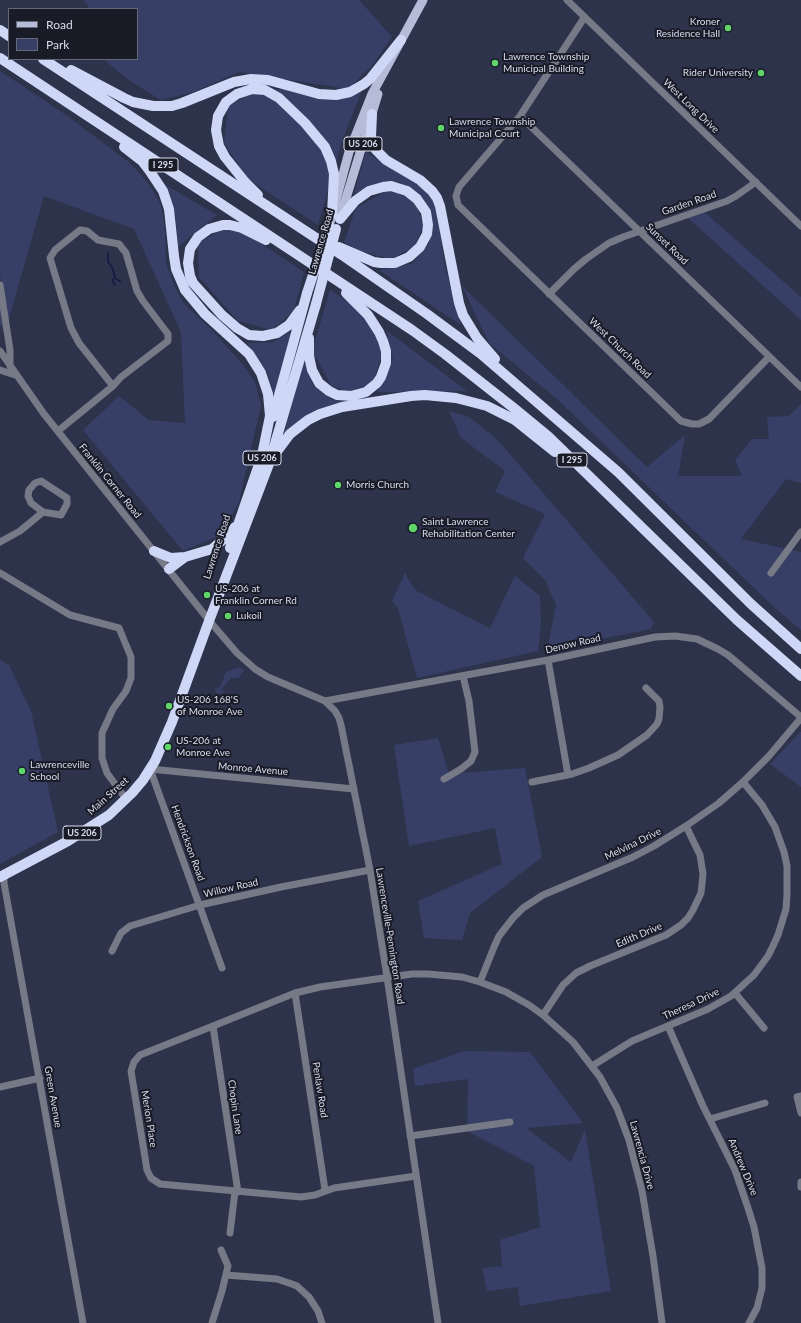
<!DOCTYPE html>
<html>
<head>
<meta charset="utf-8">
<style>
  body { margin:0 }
  #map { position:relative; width:801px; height:1323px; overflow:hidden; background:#2e334c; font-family:Lato,sans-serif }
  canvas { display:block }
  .legend { position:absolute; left:8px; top:8px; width:130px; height:52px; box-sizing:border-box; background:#191b27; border:1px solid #656876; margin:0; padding:5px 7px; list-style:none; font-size:12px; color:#d8dcec }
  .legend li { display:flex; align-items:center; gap:8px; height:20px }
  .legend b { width:20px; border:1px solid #656876 }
</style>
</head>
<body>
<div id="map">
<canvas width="801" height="1323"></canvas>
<ul class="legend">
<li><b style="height:5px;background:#b6bcd7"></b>Road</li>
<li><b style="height:11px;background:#383f66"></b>Park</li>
</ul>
</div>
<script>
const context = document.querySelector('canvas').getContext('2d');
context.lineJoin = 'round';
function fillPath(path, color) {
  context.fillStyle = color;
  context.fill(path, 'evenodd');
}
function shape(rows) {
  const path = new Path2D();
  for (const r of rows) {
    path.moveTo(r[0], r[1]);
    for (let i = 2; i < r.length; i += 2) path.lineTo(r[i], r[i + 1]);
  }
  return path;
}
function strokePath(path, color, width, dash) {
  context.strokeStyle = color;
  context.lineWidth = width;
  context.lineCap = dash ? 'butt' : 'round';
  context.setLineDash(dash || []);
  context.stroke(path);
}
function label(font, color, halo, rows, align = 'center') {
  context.font = font + ' Lato,sans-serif';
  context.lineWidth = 4;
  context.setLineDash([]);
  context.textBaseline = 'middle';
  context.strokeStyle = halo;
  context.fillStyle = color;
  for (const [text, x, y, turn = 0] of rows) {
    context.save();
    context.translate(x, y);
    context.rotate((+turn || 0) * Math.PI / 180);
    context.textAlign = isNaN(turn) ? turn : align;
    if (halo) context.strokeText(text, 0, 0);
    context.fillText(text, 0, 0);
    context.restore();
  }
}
const green = shape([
  [84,0,359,0,392,37,371,67,348,89,239,72,193,92,161,100,130,81,103,59,137,59,137,9,90,9],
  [0,71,66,115,130,163,149,184,161,205,165,229,166,264,176,289,184,304,210,328,243,365,255,382,261,405,239,502,221,535,183,551,83,430,119,396,149,420,185,423,181,332,134,229,44,196,5,332,0,325,0,295,3,293,0,275],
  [288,88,334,99,362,90,342,141,318,225,248,179,224,143,228,107,246,96],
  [366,152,423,187,435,204,445,267,461,325,379,270,412,264,429,244,432,217,423,199,399,182,381,183,354,194],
  [167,186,217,215,178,247,176,219],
  [389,189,415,201,424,226,414,247,391,259,361,251,361,253,344,242,356,208],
  [703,211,801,297,801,320,686,216],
  [227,227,236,227,304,272,294,311,272,330,238,321,199,277,198,243],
  [462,286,647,467,685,435,678,476,742,476,735,460,752,439,769,439,767,417,789,416,801,404,801,483,786,479,741,539,801,552,801,630,776,609,558,400,489,343],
  [330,290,365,313,383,349,373,384,354,393,331,386,317,359,311,355],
  [293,330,274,399,268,373,250,351,248,343,274,342],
  [386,330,467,391,377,392,393,360],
  [304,360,313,385,331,399,345,403,284,434],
  [449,411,469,417,496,438,654,622,651,629,556,648,548,645,556,605,545,580,523,558,545,514,495,492,505,471,461,438],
  [405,573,415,590,490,628,515,576,540,596,541,625,538,651,417,678,398,608,392,601],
  [0,660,9,665,31,711,58,832,0,864],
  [240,667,242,668,244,671,240,676,238,678,231,678,221,690,225,691,223,693,221,694,216,693,215,689,220,687,226,672],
  [800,732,801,732,801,787,770,764],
  [438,738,449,774,525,768,542,857,470,913,462,940,424,938,418,901,502,864,495,828,409,846,394,745],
  [464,1051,530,1052,583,1123,526,1128,571,1162,585,1130,611,1291,520,1306,518,1287,487,1291,482,1268,502,1266,500,1240,540,1227,534,1166,467,1131,468,1079,415,1086,413,1069]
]);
const stream = shape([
  [108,253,108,262,112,267,115,278,121,282],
  [115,278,112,280,115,285]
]);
const minor = shape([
  [567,0,801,226],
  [584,18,520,116,459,187,456,196,458,205,681,421,692,424,699,424,709,419,769,357],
  [520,116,801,387],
  [0,285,10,350,10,366],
  [549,294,574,269,586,259,609,243,623,237,727,201,736,196,756,182],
  [0,351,44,414,212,624,237,653,255,669,268,677,325,701,335,711,339,718,341,725,370,870,387,977,438,1323],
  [0,370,15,375],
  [58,431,113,386,121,377,168,341,168,334,143,301,137,291,126,253,119,244,98,240,87,231,80,230,55,250,50,258,71,328,79,343,113,386],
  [0,542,20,531,43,512,61,515,67,504,67,498,41,481,35,483,29,490,28,496,31,503,43,512],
  [0,573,70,615,119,628,131,657,131,678,126,691,113,709,102,733,102,758,107,773,126,799],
  [771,573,801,532],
  [548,660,568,775],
  [325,701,548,660,655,637,675,636,697,639,718,649,728,655,801,717],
  [444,779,461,769,471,761,475,752,469,701,463,676],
  [532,782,572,774,589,768,618,755,647,735,657,724,659,719,660,707,659,701,646,688],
  [4,875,4,883,83,1323],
  [112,951,121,933,130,926,200,905,281,887,370,870],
  [222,968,150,769,354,789],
  [480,982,494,947,499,936,513,918,523,908,543,895,633,857,654,846,686,826,719,803,743,782,769,756,801,718],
  [295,993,325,1190],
  [735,993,764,1028],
  [543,1015,563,985,576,973,590,966,666,935,681,925,688,918,693,910,701,893,703,874,700,855,686,826],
  [213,1026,238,1192],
  [668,1026,703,1106,735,1170,748,1208,754,1227,762,1268,762,1288,757,1308,749,1323],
  [592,1066,632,1041,708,1009,731,996,754,975,768,956,773,946,778,935,786,909,787,895,787,866,784,852,775,827,762,805,743,782],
  [0,1087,40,1078],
  [801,1096,797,1097,801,1113],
  [710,1119,765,1103],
  [410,1136,510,1122],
  [416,1176,334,1188,315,1195,301,1197,160,1184,151,1178,147,1170,131,1071,134,1062,140,1055,213,1026,295,993,320,987,412,974,428,974,462,977,480,982,506,992,529,1005,543,1015,573,1042,600,1077,617,1108,629,1140,642,1191,653,1256,662,1323],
  [801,1182,801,1187],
  [230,1233,235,1191],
  [226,1275,277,1279,289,1283,297,1286,309,1297,318,1311,322,1323],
  [212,1323,222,1291,228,1266,221,1250]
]);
const major = shape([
  [340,218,378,94],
  [329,226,349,152,372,94,423,0]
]);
const highway = shape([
  [0,30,9,36],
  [0,58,412,330,445,354,515,409,548,436,737,620,801,676],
  [43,59,342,255,427,314,481,354,618,472,751,604,801,649],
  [71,70,124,98,133,102,153,106,172,106,182,103,234,82,251,79,268,80,319,94,336,95,350,92,364,84,370,79,401,40],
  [372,114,371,137,376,150,386,160,420,180,432,191,437,198,440,206,459,303,463,315,477,338,495,359],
  [124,147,142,161,149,170,163,191,169,209,174,256,176,269,185,290,205,314,249,354,261,373,268,394,270,416,261,460],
  [258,195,245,182,225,157,219,146,216,130,218,116,226,102,237,94,252,89,265,90,279,98,305,123,325,147,331,161,334,174,332,214],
  [266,240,242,228,230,225,223,225,209,229,198,237,190,249,188,263,190,276,193,283,222,315,237,328,249,335,263,336,277,333,289,325,300,310],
  [339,247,374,262,381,263,395,263,409,257,420,247,427,234,428,225,426,212,417,199,407,191,391,186,383,187,369,191,355,201,340,219],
  [309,338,309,356,312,370,319,383,329,391,337,395,351,396,366,392,377,383,381,377,386,363,386,351,383,341,379,332,368,315,346,293],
  [273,417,307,293],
  [275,454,290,434,308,420,320,414,342,407,411,396,425,395,456,398,487,406,515,420,555,452],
  [230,548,263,453],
  [154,551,171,558,185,557],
  [169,569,185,557,212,549,230,534,235,527],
  [0,877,68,841,109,815,132,793,143,780,155,761,172,722,209,621,269,464,316,304]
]);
const highwayBridge = shape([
  [307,293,329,226],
  [316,304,336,229]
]);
const markers = [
  [728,28,4,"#60d56a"],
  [495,63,4,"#60d56a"],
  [761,73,4,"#60d56a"],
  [441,128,4,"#60d56a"],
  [338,485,4,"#60d56a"],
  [413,528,5,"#60d56a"],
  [207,595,4,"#60d56a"],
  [228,616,4,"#60d56a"],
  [169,706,4,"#60d56a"],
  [168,747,4,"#60d56a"],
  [22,771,4,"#60d56a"]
];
const shields = [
  [363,144,38],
  [163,165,30],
  [262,458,38],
  [572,460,30],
  [82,833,38]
];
const shieldNames = [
  ["US 206",363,144],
  ["I 295",163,165],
  ["US 206",262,458],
  ["I 295",572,460],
  ["US 206",82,833]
];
const poiNames = [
  ["Kroner",720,22,"right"],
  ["Residence Hall",720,34,"right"],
  ["Lawrence Township",503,57],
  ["Municipal Building",503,69],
  ["Rider University",753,73,"right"],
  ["Lawrence Township",449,122],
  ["Municipal Court",449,134],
  ["Morris Church",346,485],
  ["Saint Lawrence",422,522],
  ["Rehabilitation Center",422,534],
  ["US-206 at",215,589],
  ["Franklin Corner Rd",215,601],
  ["Lukoil",236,616],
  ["US-206 168'S",177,700],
  ["of Monroe Ave",177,712],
  ["US-206 at",176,741],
  ["Monroe Ave",176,753],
  ["Lawrenceville",30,765],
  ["School",30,777]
];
const streetNames = [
  ["West Long Drive",691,106,44],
  ["Garden Road",689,203,-19],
  ["Lawrence Road",321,242,-74],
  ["Sunset Road",667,244,44],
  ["West Church Road",620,348,44],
  ["Franklin Corner Road",110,481,51],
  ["Lawrence Road",217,547,-72],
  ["Denow Road",573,644,-13],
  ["Monroe Avenue",253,769,5],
  ["Main Street",108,796,-42],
  ["Hendrickson Road",188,843,70],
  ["Melvina Drive",633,844,-26],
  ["Willow Road",231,888,-13],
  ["Edith Drive",639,935,-23],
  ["Lawrenceville-Pennington Road",390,936,81],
  ["Theresa Drive",691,1004,-25],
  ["Penlaw Road",320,1090,81],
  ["Green Avenue",53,1097,80],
  ["Chopin Lane",235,1107,82],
  ["Merion Place",149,1119,81],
  ["Lawrencia Drive",642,1155,75],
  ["Andrew Drive",743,1167,67]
];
fillPath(green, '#383f66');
strokePath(stream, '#141843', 1.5);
strokePath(minor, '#767986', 7);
strokePath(major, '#b6bcd7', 9);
strokePath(highway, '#cfd7f7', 10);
strokePath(highwayBridge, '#cfd7f7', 10);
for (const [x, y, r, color] of markers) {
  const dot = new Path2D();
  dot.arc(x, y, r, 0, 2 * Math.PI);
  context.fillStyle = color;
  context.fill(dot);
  strokePath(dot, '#191b27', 1.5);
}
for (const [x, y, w] of shields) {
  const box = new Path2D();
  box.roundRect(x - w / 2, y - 7, w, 14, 3);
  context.fillStyle = '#191b27';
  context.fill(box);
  strokePath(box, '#d8dcec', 1);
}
label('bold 9px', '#d8dcec', null, shieldNames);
label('10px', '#d8dcec', '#191b27', poiNames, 'left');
label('10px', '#d8dcec', '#191b27', streetNames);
</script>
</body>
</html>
